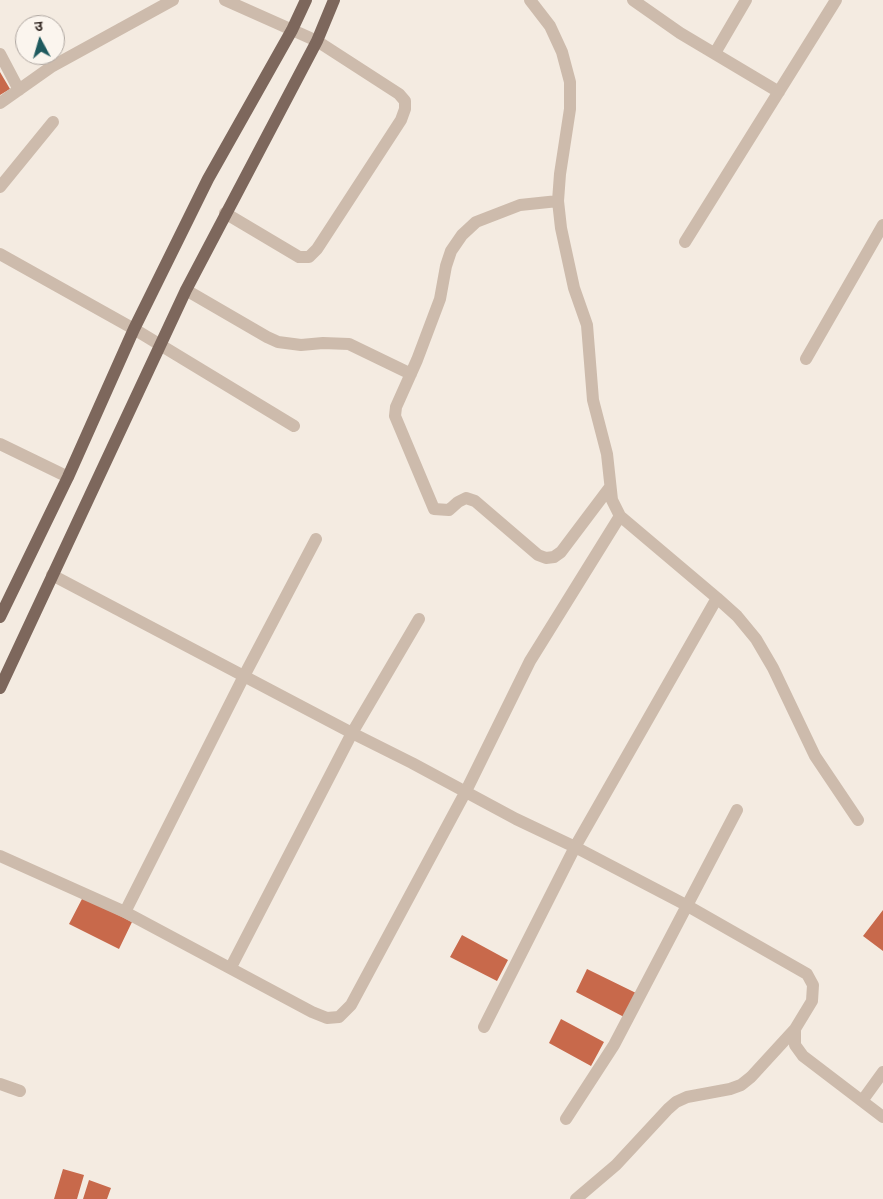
<!DOCTYPE html>
<html>
<head>
<meta charset="utf-8">
<style>
  body { margin:0 }
  #map { position:relative; width:883px; height:1199px; overflow:hidden; background:#f4ebe1; font-family:"Roboto Condensed","Noto Sans Devanagari",sans-serif }
  canvas { display:block }
  .north { position:absolute; left:15px; top:15px; width:50px; height:50px; box-sizing:border-box; background:#fbf5ee; border:1px solid #aea6a0; border-radius:50%; rotate:354deg; font-size:14px; font-weight:700; line-height:20px; text-align:center; color:#3b302b }
  .north::after { content:''; display:block; margin:auto; width:18px; height:22px; background:#1f5a5e; clip-path:polygon(50% 0,100% 100%,50% 72%,0 100%) }
</style>
</head>
<body>
<div id="map">
<canvas width="883" height="1199"></canvas>
<div class="north">उ</div>
</div>
<script>
const context = document.querySelector('canvas').getContext('2d');
context.lineJoin = 'round';
function fillPath(path, color) {
  context.fillStyle = color;
  context.fill(path, 'evenodd');
}
function shape(rows) {
  const path = new Path2D();
  for (const r of rows) {
    path.moveTo(r[0], r[1]);
    for (let i = 2; i < r.length; i += 2) path.lineTo(r[i], r[i + 1]);
  }
  return path;
}
function strokePath(path, color, width, dash) {
  context.strokeStyle = color;
  context.lineWidth = width;
  context.lineCap = dash ? 'butt' : 'round';
  context.setLineDash(dash || []);
  context.stroke(path);
}
const building = shape([
  [0,72,10,89,0,95],
  [83,897,132,922,119,949,69,924],
  [883,910,883,951,863,936],
  [462,935,508,960,497,981,450,957],
  [587,969,636,993,624,1017,576,992],
  [561,1019,604,1042,591,1066,549,1043],
  [63,1169,84,1175,77,1199,54,1199],
  [89,1180,111,1188,107,1199,83,1199]
]);
const minor = shape([
  [225,0,317,41,399,94,405,101,405,109,401,120,317,249,309,257,299,257,225,213],
  [530,0,550,26,562,52,570,82,570,109,560,174,558,201,561,228,574,288,587,325,593,400,607,454,612,500,620,516,717,598,737,616,756,639,773,668,815,756,858,820],
  [633,0,680,33,779,92],
  [715,53,746,0],
  [0,54,19,90],
  [0,103,51,67,173,0],
  [0,187,53,122],
  [558,201,520,205,476,222,462,235,451,251,446,266,440,299,417,360,396,407,395,416,434,509,449,510,458,502,466,498,475,501,538,555,546,558,554,557,561,552,610,487],
  [685,242,836,0],
  [0,254,134,329,294,426],
  [186,290,267,337,278,342,301,345,323,343,349,344,411,374],
  [806,359,883,225],
  [0,444,68,477],
  [52,575,352,733,412,763,516,819,575,847,686,905,807,974,813,985,812,1001,795,1029,795,1045,803,1056,883,1117],
  [0,856,125,912,312,1012,327,1018,339,1017,351,1005,466,791,530,661,620,516],
  [125,912,244,676,316,539],
  [231,967,352,733,419,619],
  [484,1027,575,847,717,598],
  [0,1084,20,1091],
  [862,1101,883,1072],
  [566,1119,614,1045,737,810],
  [576,1199,616,1165,668,1109,676,1102,687,1097,730,1089,741,1085,751,1077,795,1029]
]);
const major = shape([
  [0,617,68,477,134,329,208,179,292,30,306,0],
  [0,688,186,290,317,41,334,0]
]);
fillPath(building, '#c8694b');
strokePath(minor, '#cdbbac', 12);
strokePath(major, '#7d675c', 12);
</script>
</body>
</html>
